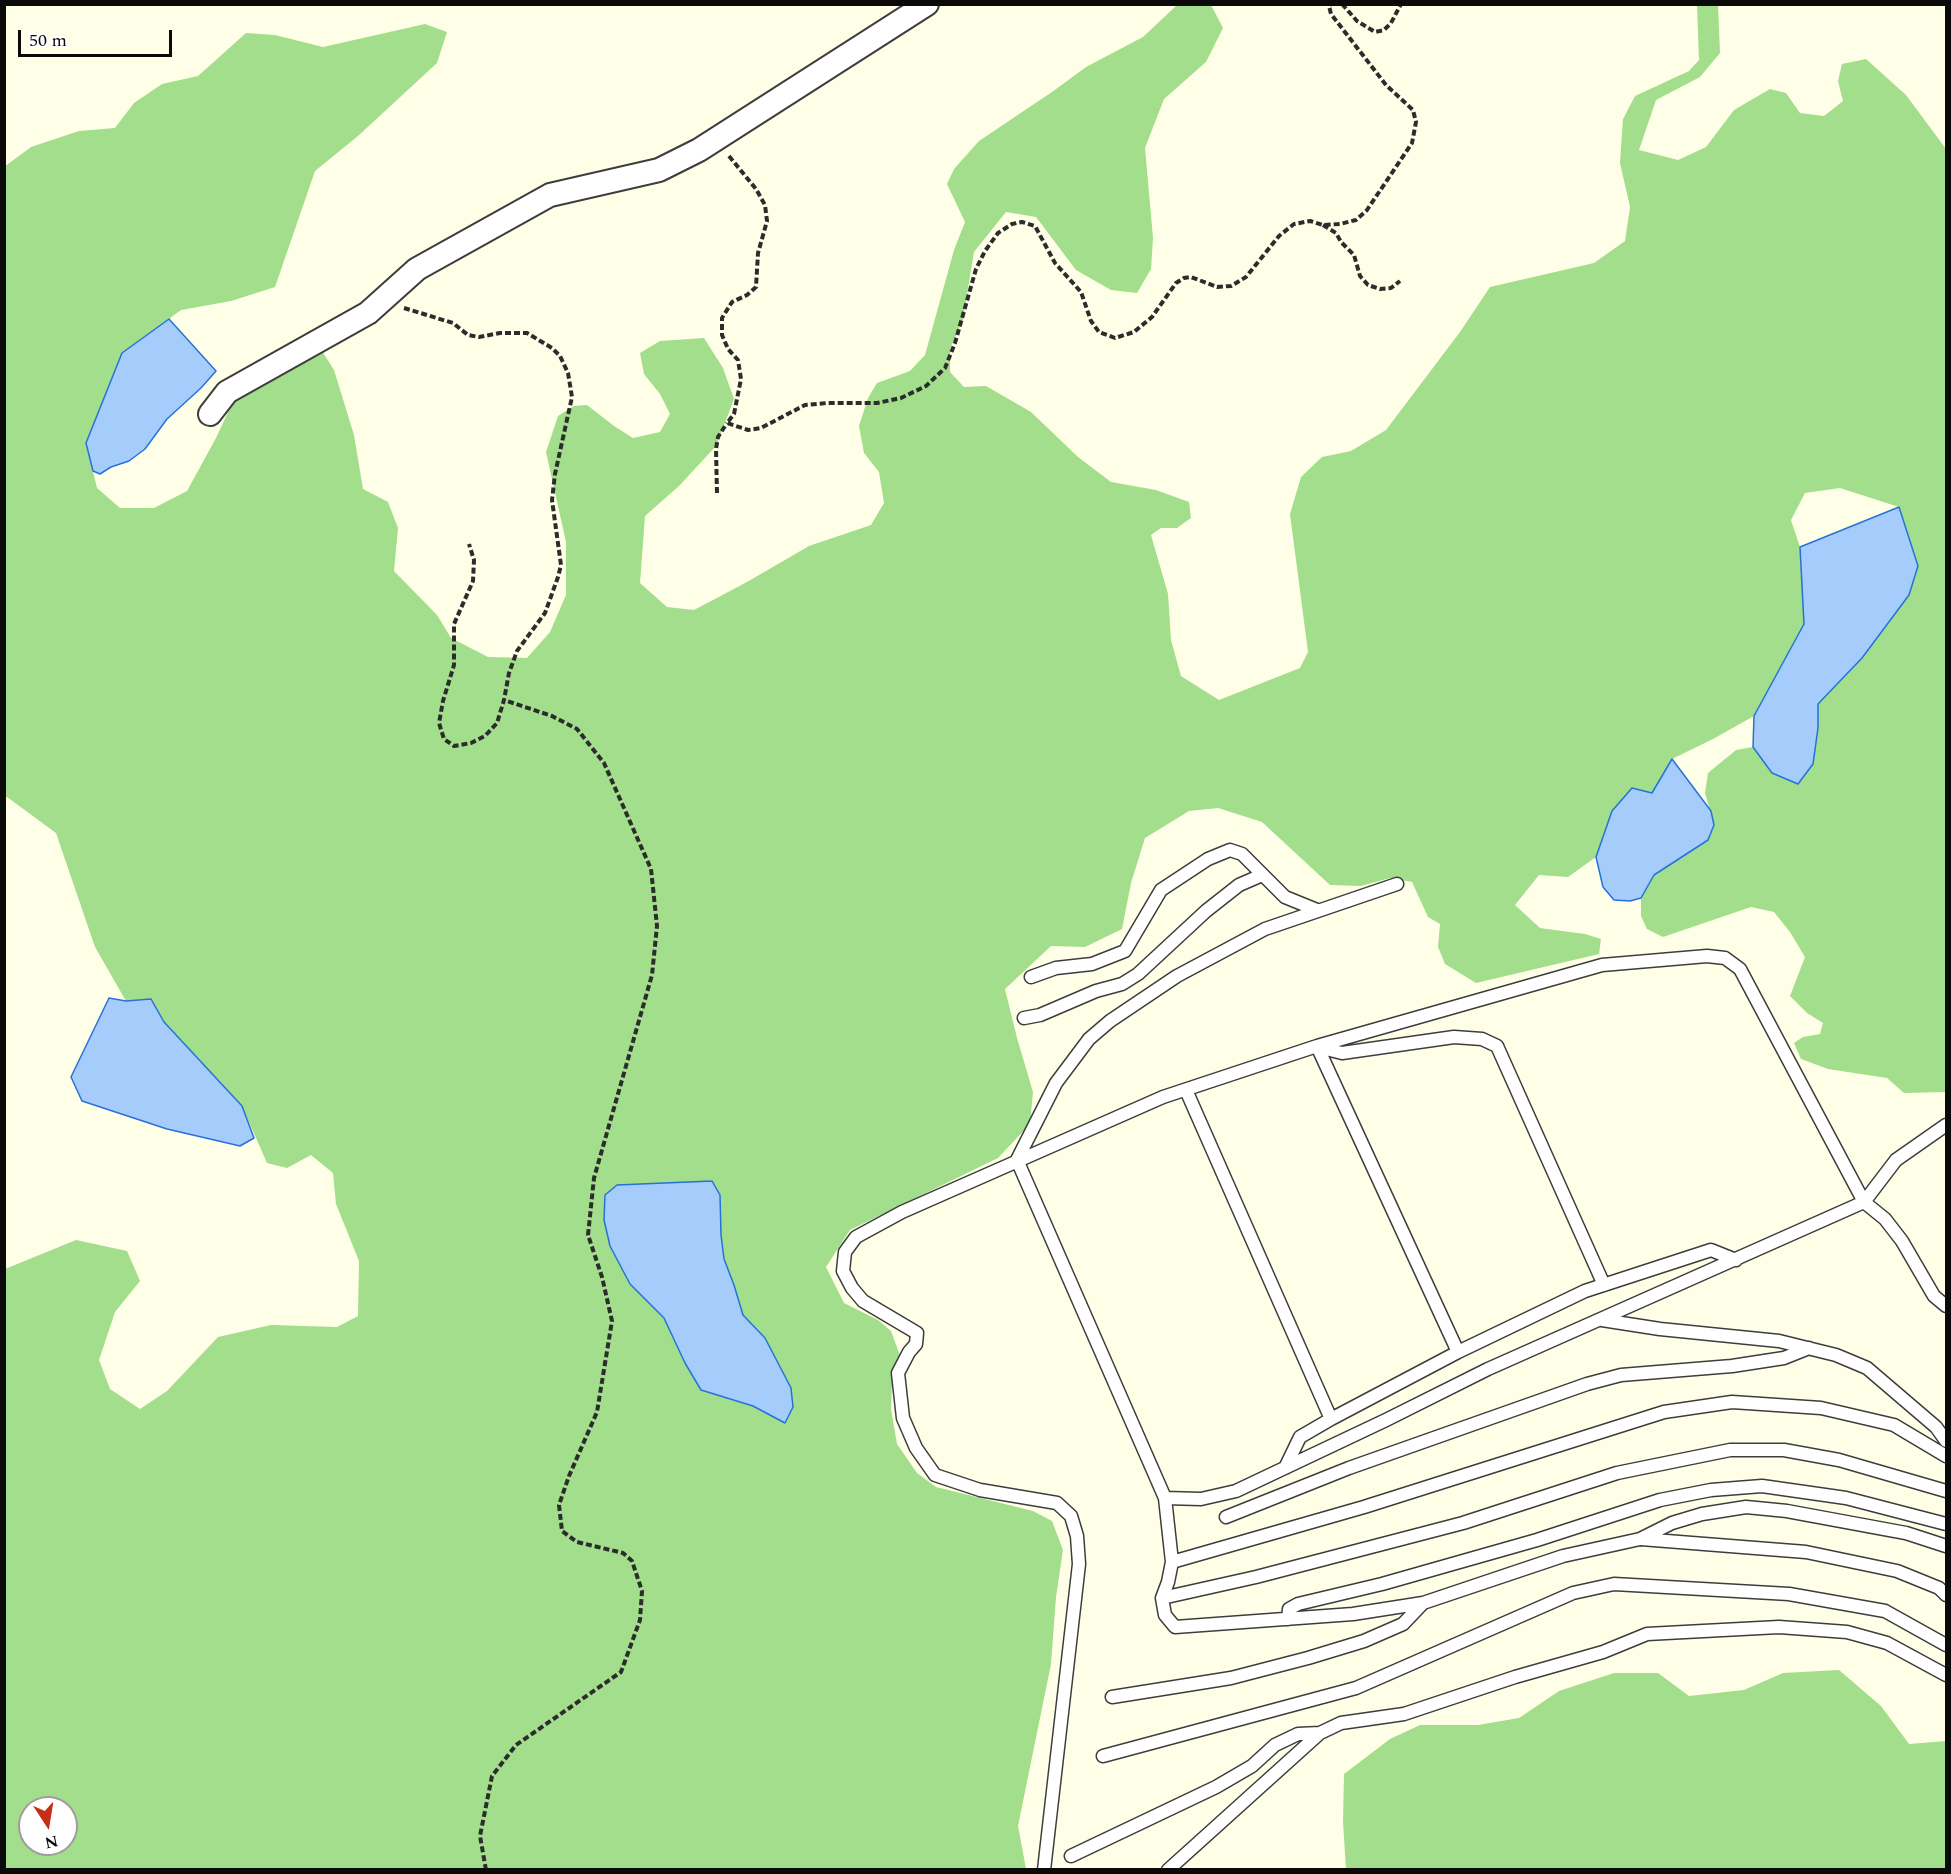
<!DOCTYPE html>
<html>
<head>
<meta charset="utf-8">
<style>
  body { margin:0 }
  #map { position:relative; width:1951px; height:1874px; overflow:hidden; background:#ffffe7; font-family:Spectral,serif }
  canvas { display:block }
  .frame { position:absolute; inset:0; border:6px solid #0a0a0a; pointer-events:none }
  .north { position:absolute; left:18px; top:1796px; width:60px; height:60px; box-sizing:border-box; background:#fff; border:2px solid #9d9d9d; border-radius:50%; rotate:168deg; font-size:16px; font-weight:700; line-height:24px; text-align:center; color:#0a0a0a }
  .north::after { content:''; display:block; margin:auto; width:21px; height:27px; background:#c52e17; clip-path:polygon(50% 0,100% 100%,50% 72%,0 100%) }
  .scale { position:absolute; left:18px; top:30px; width:154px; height:27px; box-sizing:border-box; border:3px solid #0a0a0a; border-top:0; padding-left:8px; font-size:18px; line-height:21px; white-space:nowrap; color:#0a0a0a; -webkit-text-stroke:4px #fff; paint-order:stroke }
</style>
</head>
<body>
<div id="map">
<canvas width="1951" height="1874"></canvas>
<div class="frame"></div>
<div class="north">N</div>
<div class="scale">50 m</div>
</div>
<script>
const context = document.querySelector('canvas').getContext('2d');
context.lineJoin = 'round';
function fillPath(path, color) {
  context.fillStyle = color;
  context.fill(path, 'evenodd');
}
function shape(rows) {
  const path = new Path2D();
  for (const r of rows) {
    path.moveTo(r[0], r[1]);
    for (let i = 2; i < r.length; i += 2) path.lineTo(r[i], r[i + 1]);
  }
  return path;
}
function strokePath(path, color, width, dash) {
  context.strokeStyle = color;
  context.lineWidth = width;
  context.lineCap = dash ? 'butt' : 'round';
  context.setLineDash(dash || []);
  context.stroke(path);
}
const forest = shape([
  [1177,5,1211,5,1223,28,1206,62,1164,99,1145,148,1153,238,1151,269,1137,293,1111,290,1076,270,1036,217,1006,212,974,252,963,319,950,349,950,372,964,387,986,386,1031,412,1078,457,1111,482,1156,490,1189,502,1191,518,1177,528,1161,528,1151,535,1168,594,1171,640,1181,676,1219,700,1300,668,1308,652,1290,514,1301,477,1322,457,1351,451,1386,430,1460,332,1490,287,1594,263,1625,241,1630,207,1620,163,1623,119,1635,96,1689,71,1699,60,1697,5,1718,5,1720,53,1700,77,1656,100,1639,150,1678,160,1706,147,1734,110,1770,89,1786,93,1800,113,1824,116,1843,101,1838,81,1842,64,1866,59,1906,95,1946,149,1946,1092,1904,1093,1887,1078,1828,1069,1801,1059,1794,1043,1803,1037,1820,1034,1823,1023,1807,1013,1790,996,1805,957,1790,932,1774,912,1751,907,1663,937,1647,929,1641,916,1641,898,1654,875,1708,840,1714,825,1705,793,1708,773,1736,750,1753,747,1772,773,1818,728,1818,704,1862,658,1899,507,1840,488,1805,493,1791,520,1800,547,1804,624,1754,716,1713,739,1672,759,1652,793,1612,811,1596,857,1568,877,1539,875,1515,905,1540,928,1585,934,1601,939,1599,954,1476,983,1445,964,1438,947,1440,924,1428,917,1412,882,1390,878,1361,886,1330,885,1262,822,1218,808,1189,811,1145,838,1131,883,1122,929,1085,947,1051,946,1005,989,1017,1038,1033,1092,1030,1124,998,1158,850,1230,826,1267,844,1303,878,1320,891,1331,901,1358,892,1384,891,1409,897,1444,917,1473,936,1487,1033,1511,1052,1521,1063,1550,1056,1597,1051,1664,1018,1826,1026,1869,5,1869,5,1269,76,1240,127,1251,140,1281,115,1312,99,1360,110,1389,140,1409,167,1391,218,1337,271,1325,337,1327,358,1316,359,1261,336,1204,333,1173,311,1155,287,1168,267,1163,242,1106,164,1022,151,999,126,1001,95,947,56,833,7,797,5,797,4,167,31,147,79,131,115,128,134,103,162,84,198,76,246,33,275,35,323,47,425,24,447,32,437,63,358,136,315,171,275,287,231,301,181,310,122,353,86,443,97,488,120,508,154,508,187,491,216,438,242,382,294,340,317,343,334,370,354,435,363,489,388,502,398,528,394,571,437,615,451,638,488,657,527,658,550,632,566,595,566,542,546,452,558,416,574,406,587,405,614,426,633,438,660,432,670,414,660,394,644,374,640,353,660,341,704,338,723,368,734,399,716,446,679,486,645,516,640,583,667,607,694,610,747,582,809,546,871,525,884,503,879,472,864,453,859,426,868,398,877,383,910,371,925,355,954,250,965,222,947,184,954,169,979,141,1052,92,1086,67,1143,37],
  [30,1808,66,1808,66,1844,30,1844],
  [1839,1670,1881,1706,1909,1744,1946,1741,1946,1869,1346,1869,1343,1822,1344,1774,1390,1739,1420,1725,1478,1725,1519,1718,1559,1691,1614,1673,1658,1673,1689,1696,1744,1690,1783,1673]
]);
const water = shape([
  [169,319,216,371,201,388,167,419,145,449,129,461,111,467,100,474,93,471,86,443,122,353,169,319],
  [1899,507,1918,566,1909,595,1862,658,1818,704,1818,728,1813,764,1798,784,1772,773,1753,747,1754,716,1804,624,1800,547,1899,507],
  [1672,759,1711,811,1714,825,1708,840,1654,875,1641,898,1630,901,1614,900,1603,887,1596,857,1612,811,1632,788,1652,793,1672,759],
  [109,998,126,1001,151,999,164,1022,242,1106,254,1138,240,1146,167,1129,82,1101,71,1077,109,998],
  [712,1181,720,1195,721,1235,724,1259,734,1285,743,1315,765,1338,791,1388,793,1407,785,1423,753,1406,701,1390,685,1363,664,1318,630,1284,610,1246,604,1220,605,1195,617,1185,712,1181]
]);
const path = shape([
  [1342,4,1357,21,1375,32,1384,30,1391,23,1401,4],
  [729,156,756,189,765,205,767,221,758,253,756,287,747,295,732,302,722,318,722,335,728,349,738,360,741,379,734,414,727,423,748,430,761,428,805,405,827,403,877,403,901,398,926,386,945,368,955,343,976,269,985,251,998,233,1012,224,1022,222,1035,226,1055,263,1081,292,1091,321,1099,332,1115,338,1134,332,1152,317,1176,283,1184,278,1191,277,1217,287,1231,286,1246,277,1279,236,1294,224,1310,221,1323,225,1340,224,1356,220,1367,210,1412,143,1416,122,1413,110,1386,85,1331,14,1329,6,1331,4],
  [1323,225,1336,233,1341,242,1354,255,1360,276,1368,285,1380,289,1391,288,1400,281],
  [404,308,453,323,468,335,479,337,500,333,527,333,552,348,560,356,568,373,572,397,555,474,552,500,561,565,558,577,545,613,517,651,509,673,504,700,497,723,485,736,471,743,454,746,444,739,439,723,443,701,454,665,454,624,473,581,474,560,469,544],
  [717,493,716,449,718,437,727,423],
  [486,1870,480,1836,492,1776,516,1745,621,1672,640,1620,642,1591,632,1561,623,1553,577,1542,562,1531,559,1505,569,1476,597,1412,612,1321,602,1277,588,1235,594,1178,652,975,657,926,651,869,604,763,577,729,552,716,504,700]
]);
const service = shape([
  [1031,977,1056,968,1092,964,1125,951,1161,890,1208,859,1230,850,1242,854,1285,897,1317,910],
  [1024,1018,1040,1015,1096,991,1122,984,1138,974,1206,911,1239,885,1262,875],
  [1317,1046,1458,1352],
  [1318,1047,1342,1053,1454,1037,1482,1039,1497,1046,1604,1285],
  [1186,1090,1331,1419],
  [1017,1160,1165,1498,1172,1562,1168,1582,1162,1598,1165,1615,1175,1627,1353,1614,1423,1603,1563,1556,1640,1539,1672,1523,1702,1514,1746,1507,1787,1511,1906,1533,1946,1546],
  [1017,1160,1056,1083,1089,1039,1110,1021,1177,976,1265,929,1397,884],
  [1602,1320,1660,1329,1779,1341,1836,1355,1867,1368,1936,1427,1946,1441],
  [1285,1468,1300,1437,1331,1419,1458,1352,1585,1291,1711,1250,1736,1260],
  [1165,1498,1201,1499,1236,1491,1386,1420,1488,1369,1864,1202,1896,1160,1946,1125],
  [1226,1517,1349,1468,1587,1384,1621,1375,1732,1366,1784,1358,1809,1348],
  [1641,1539,1806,1552,1897,1571,1939,1588,1946,1595],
  [1172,1562,1364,1507,1664,1412,1732,1402,1821,1408,1894,1425,1946,1456],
  [1162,1598,1256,1577,1463,1523,1617,1473,1730,1450,1784,1450,1839,1460,1946,1491],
  [1288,1619,1289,1609,1298,1604,1382,1584,1537,1540,1660,1500,1711,1490,1762,1486,1846,1498,1946,1524],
  [1112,1697,1231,1678,1308,1658,1364,1641,1403,1624,1423,1603],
  [1103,1756,1356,1688,1573,1593,1614,1584,1789,1594,1885,1611,1946,1645],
  [1071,1856,1216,1787,1252,1766,1275,1745,1298,1734,1320,1733],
  [1044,1870,1079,1564,1077,1536,1071,1516,1057,1503,980,1490,935,1475,916,1448,903,1418,898,1373,909,1352,916,1344,917,1333,863,1301,852,1288,843,1271,845,1252,856,1237,902,1212,1163,1097,1317,1046,1602,965,1707,956,1725,958,1740,969,1864,1202,1885,1219,1902,1241,1934,1296,1946,1306],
  [1168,1870,1320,1733,1341,1723,1404,1714,1515,1677,1603,1652,1647,1634,1779,1627,1847,1632,1887,1643,1946,1675]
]);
const minor = shape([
  [210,414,227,392,368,313,417,269,550,195,659,170,699,150,927,4]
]);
fillPath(forest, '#a2de8b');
fillPath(water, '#a6ccfc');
strokePath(water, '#2672d9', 1.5);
strokePath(service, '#3d3d3d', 15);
strokePath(minor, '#3d3d3d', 26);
strokePath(path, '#2c2c2c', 4, [6, 3]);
strokePath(service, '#fff', 12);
strokePath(minor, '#fff', 22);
</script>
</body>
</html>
